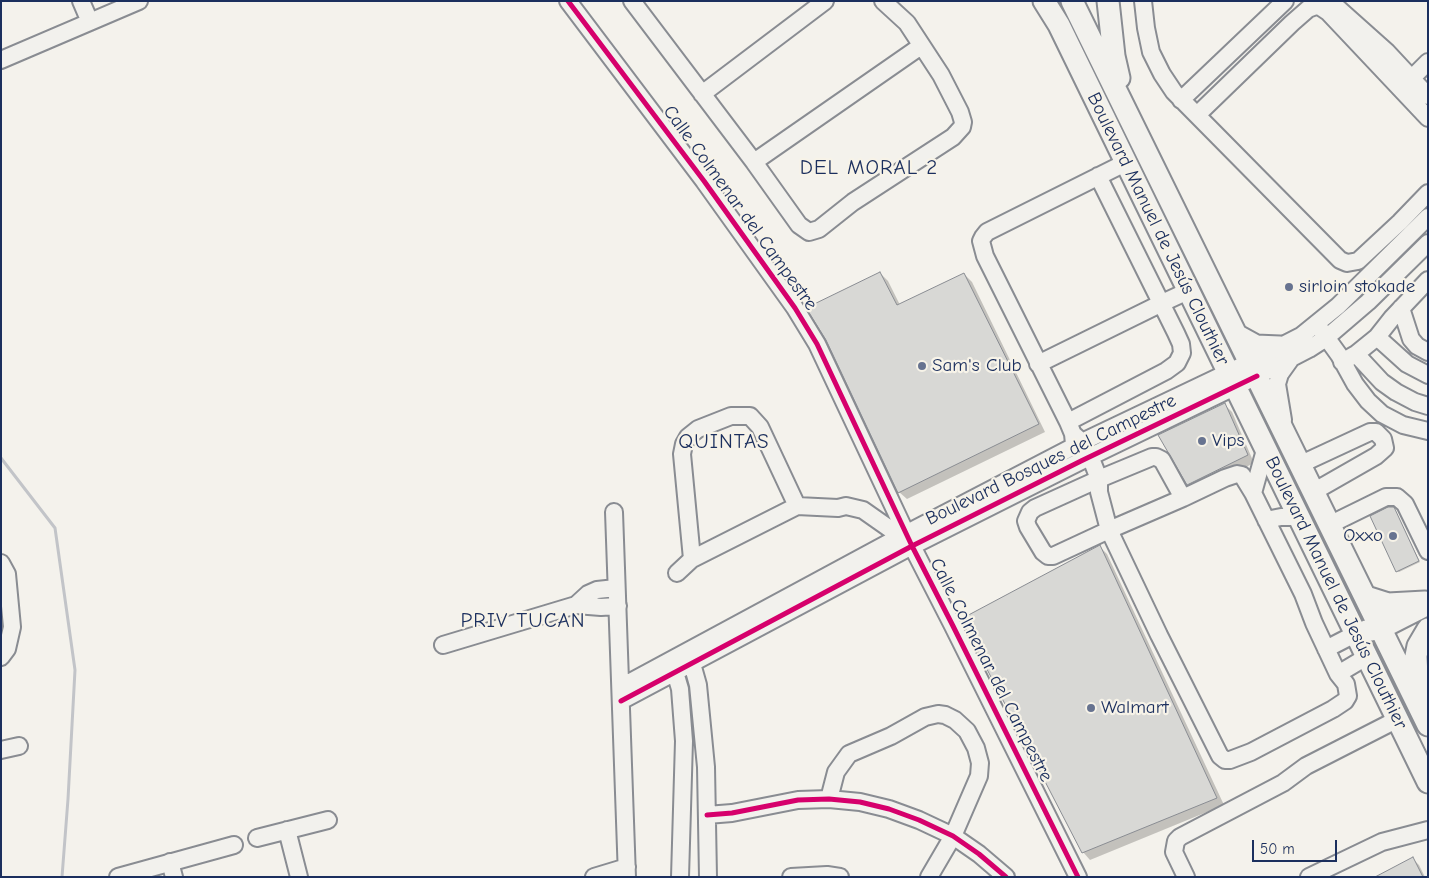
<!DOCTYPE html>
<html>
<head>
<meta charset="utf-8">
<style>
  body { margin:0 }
  #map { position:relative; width:1429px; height:878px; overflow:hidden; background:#f4f2ec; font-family:"Comic Neue",sans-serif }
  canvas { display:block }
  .frame { position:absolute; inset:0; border:2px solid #1b2f5e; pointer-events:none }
  .scale { position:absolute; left:1252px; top:840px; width:85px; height:22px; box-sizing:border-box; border:2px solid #1b2f5e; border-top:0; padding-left:6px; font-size:15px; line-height:18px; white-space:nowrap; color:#1b2f5e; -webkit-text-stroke:4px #f7f3e8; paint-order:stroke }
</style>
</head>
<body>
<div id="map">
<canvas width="1429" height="878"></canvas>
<div class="frame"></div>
<div class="scale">50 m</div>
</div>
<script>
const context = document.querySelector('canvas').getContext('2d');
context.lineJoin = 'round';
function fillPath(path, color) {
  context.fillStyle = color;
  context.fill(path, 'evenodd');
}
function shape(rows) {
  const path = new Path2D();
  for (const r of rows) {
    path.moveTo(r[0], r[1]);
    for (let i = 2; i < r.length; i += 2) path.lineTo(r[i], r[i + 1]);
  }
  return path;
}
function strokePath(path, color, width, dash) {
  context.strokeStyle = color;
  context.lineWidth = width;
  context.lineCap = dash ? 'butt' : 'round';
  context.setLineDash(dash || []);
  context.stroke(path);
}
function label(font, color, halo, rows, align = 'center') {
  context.font = font + ' "Comic Neue",sans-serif';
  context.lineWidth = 4.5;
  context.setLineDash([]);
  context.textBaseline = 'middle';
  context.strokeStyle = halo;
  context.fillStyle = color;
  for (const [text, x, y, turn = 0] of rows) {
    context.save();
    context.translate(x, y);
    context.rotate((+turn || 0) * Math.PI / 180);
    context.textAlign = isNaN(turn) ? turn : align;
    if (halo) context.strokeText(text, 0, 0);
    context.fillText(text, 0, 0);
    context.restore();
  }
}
const shadow = shape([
  [880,273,888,281,900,305,964,274,972,282,1045,432,907,499,899,492],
  [1224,404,1232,412,1254,463,1196,492,1188,484],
  [1395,510,1420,562,1399,572,1397,571],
  [1100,547,1107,554,1224,805,1090,860,1083,852],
  [1413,859,1419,865,1425,877,1378,877]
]);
const stream = shape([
  [1,458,55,528,75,670,68,799,62,877]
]);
const building = shape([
  [880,272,897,305,964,273,1039,424,898,493,826,340,806,308,880,272],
  [1225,403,1248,455,1187,485,1158,435,1225,403],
  [1388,507,1394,507,1419,561,1396,572,1370,516,1388,507],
  [1100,545,1217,798,1082,853,961,619,1100,545],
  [1413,857,1423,877,1375,877,1413,857]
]);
const minor = shape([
  [81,1,90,22],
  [568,1,704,181,795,308,817,344,912,546,953,626,1078,877],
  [632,1,754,162,799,225,809,232,819,229,853,202,953,137,962,127,963,122,960,112,941,75,907,23,883,1],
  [1143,1,1146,28,1151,52,1162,74,1174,92,1340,260,1347,263,1358,261,1400,222,1428,193],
  [1331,2,1387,52,1428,96],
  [1,60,139,1],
  [1411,79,1428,62],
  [702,94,825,1],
  [1181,100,1285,1],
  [1197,115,1292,23,1308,9,1316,6,1319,6,1328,12,1428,118],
  [754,162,921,46],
  [1401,308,1411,339,1417,346,1428,352],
  [1321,330,1339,355,1355,384,1368,401,1382,414,1403,425,1428,431],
  [1377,337,1392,318,1428,280],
  [1356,354,1377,337,1407,364,1428,375],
  [1342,362,1356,354,1382,382,1396,392,1415,402,1428,406],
  [1038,364,1162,303,1188,291],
  [1283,420,1277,384,1280,374,1290,360],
  [1068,422,1166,371,1177,363,1182,353,1181,344,1176,333,1098,176],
  [1073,434,1082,442,1090,456,1099,479,1099,492,1109,530,1159,635,1220,756,1225,760,1230,760,1251,752,1333,709,1345,701,1348,696,1346,684,1338,674,1314,623,1303,594,1253,493,1242,475,1237,474,1225,478,1183,498,1109,530,1053,556,1048,556,1043,552,1028,527,1026,521,1030,512,1035,508,1099,479,1152,457,1156,457,1162,460,1183,498],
  [1074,444,1073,434,1068,422,985,256,981,241,983,237,987,232,1125,163],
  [1299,465,1370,432,1376,432,1383,439,1385,448,1376,456,1313,492],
  [1253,493,1265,450],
  [614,512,627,877],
  [1266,520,1281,517,1298,517],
  [1329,525,1386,497,1397,497,1405,504,1428,551],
  [692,559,682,454,684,444,688,437,698,429,731,416,750,416,760,427,797,506],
  [1,563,7,574,12,627,7,649,1,657],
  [677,573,692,559,797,506,838,508,846,506,863,510,900,536],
  [576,605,588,594,597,590,616,588],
  [443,645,576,605,601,607,618,606],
  [1326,649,1357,633],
  [689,653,698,685,706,767,708,877],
  [672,662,680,689,684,741,680,877],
  [1338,674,1368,656],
  [621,687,888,543,1082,442,1250,362,1301,336,1338,306,1428,217],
  [621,701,912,546,1081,461,1257,376,1309,349,1326,338,1368,302,1428,243],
  [1,750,19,746],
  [829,799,836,772,849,754,891,736,925,717,938,714,945,715,955,720,967,731,976,748,980,763,979,776,953,836,929,877],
  [707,815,732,813,798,800,829,799,860,802,889,809,919,820,953,836,979,854,1006,877],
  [287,830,299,877],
  [257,838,328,820],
  [170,862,174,877],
  [118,877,234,845],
  [594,877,627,867],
  [791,877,827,875,840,877],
  [1186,877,1174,852,1176,841,1180,837,1283,783,1306,766,1398,719],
  [1309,877,1382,842,1428,830]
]);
const major = shape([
  [1044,1,1059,25,1428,782],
  [1072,1,1428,725],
  [1108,1,1114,56,1119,78],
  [1236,335,1256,346,1280,347],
  [1366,597,1388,604,1425,602],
  [1366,631,1381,628,1428,604],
  [1418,697,1416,656,1418,646,1428,629]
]);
const cycleway = shape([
  [568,1,704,181,795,308,817,344,912,546,953,626,1078,877],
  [621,701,912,546,1081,461,1257,376],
  [707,815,732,813,798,800,829,799,860,802,889,809,919,820,953,836,979,854,1006,877]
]);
const markers = [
  [1289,287,5,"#677390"],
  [922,366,5,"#677390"],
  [1202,441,5,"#677390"],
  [1393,536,5,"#677390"],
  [1091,708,5,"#677390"]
];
const streetNames = [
  ["Calle Colmenar del Campestre",740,208,54],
  ["Boulevard Manuel de Jesús Clouthier",1158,229,64],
  ["Boulevard Bosques del Campestre",1051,460,-26],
  ["Boulevard Manuel de Jesús Clouthier",1336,593,64],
  ["Calle Colmenar del Campestre",991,670,63]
];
const poiNames = [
  ["sirloin stokade",1299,287],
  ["Sam's Club",932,366],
  ["Vips",1212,441],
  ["Oxxo",1383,536,"right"],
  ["Walmart",1101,708]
];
const quarterNames = [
  ["DEL MORAL 2",869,168],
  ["QUINTAS",724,442],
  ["PRIV TUCAN",523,621]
];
fillPath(shadow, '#0003');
strokePath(stream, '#c2c4c8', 3);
fillPath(building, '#d8d8d5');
strokePath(building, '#898c92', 1);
strokePath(minor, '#898c92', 20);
strokePath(major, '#898c92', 25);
strokePath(minor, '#f2f1ed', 16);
strokePath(major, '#f2f1ed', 21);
strokePath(cycleway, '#d6006c', 5);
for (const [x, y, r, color] of markers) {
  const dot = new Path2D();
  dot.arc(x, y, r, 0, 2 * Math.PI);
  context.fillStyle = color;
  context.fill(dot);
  strokePath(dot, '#f7f3e8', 2);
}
label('19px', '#1b2f5e', '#f7f3e8', streetNames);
label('19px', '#1b2f5e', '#f7f3e8', poiNames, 'left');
context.letterSpacing = '1px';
label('21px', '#1b2f5e', '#f7f3e8', quarterNames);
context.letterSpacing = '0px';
</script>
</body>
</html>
